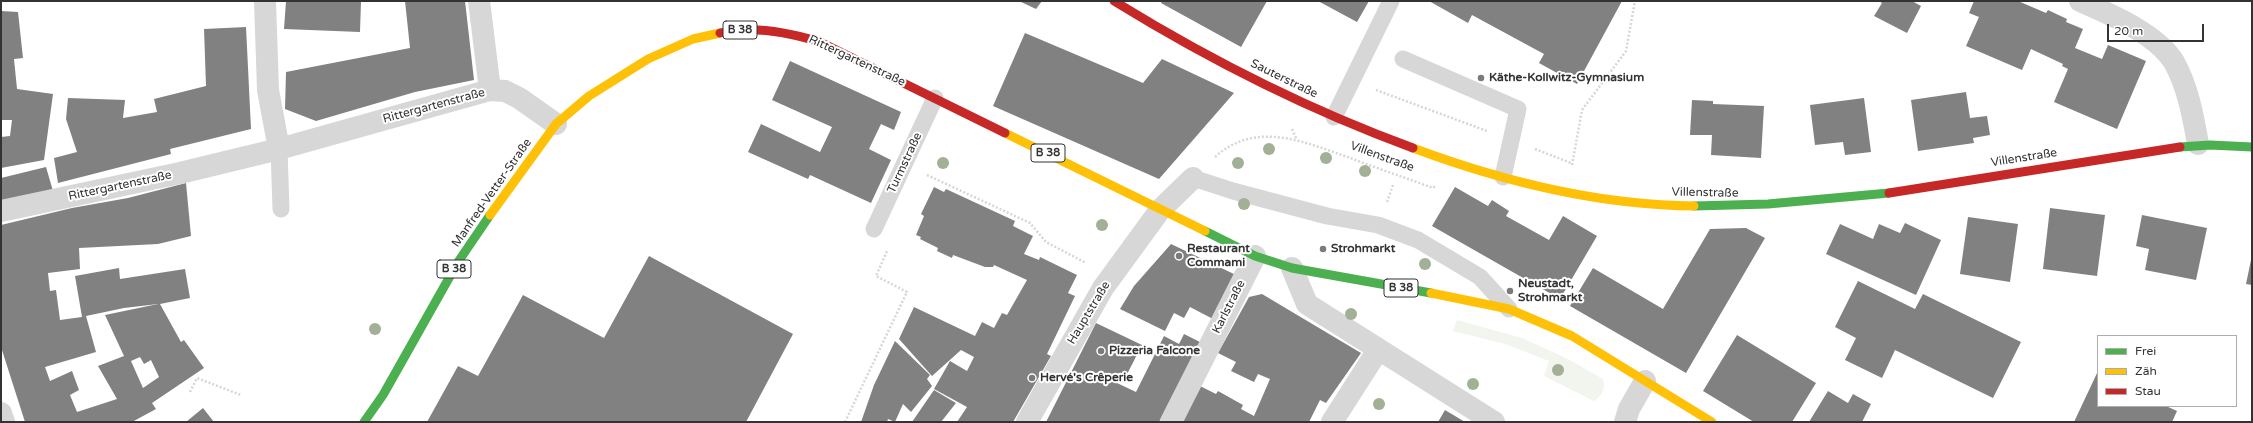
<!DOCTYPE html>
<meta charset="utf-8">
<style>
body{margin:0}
#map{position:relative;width:2253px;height:423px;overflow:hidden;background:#fff;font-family:"Varela Round",sans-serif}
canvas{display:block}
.frame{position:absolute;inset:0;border:2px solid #333;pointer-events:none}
.legend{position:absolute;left:2097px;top:335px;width:140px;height:72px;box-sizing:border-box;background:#fff;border:1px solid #adadad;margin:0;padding:5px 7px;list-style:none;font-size:12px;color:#333}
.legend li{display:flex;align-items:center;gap:8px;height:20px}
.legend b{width:20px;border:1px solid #adadad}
.scale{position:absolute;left:2107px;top:24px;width:97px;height:18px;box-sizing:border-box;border:2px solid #333;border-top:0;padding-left:5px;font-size:12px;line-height:14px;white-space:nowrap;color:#333;-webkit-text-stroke:3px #fff;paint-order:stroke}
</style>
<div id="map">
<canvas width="2253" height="423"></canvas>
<div class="frame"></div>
<ul class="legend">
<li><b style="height:5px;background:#4caf50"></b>Frei</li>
<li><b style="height:5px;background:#ffc107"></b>Zäh</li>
<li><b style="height:5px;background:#c62828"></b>Stau</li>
</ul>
<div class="scale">20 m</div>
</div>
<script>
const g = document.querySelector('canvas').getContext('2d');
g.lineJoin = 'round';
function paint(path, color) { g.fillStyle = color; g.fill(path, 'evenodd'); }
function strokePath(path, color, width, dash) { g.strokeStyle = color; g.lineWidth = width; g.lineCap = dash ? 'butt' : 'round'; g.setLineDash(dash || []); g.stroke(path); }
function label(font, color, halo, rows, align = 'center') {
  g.font = font + ' "Varela Round",sans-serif'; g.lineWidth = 4; g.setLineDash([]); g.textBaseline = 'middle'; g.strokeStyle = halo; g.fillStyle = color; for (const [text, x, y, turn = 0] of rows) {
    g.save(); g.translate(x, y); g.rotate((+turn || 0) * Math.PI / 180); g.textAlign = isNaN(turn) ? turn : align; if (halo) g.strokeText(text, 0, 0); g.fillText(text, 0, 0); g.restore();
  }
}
paint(new Path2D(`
 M1457,320L1522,338L1568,359L1603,379C1606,389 1602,395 1594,401L1544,376L1549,361L1505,344L1453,331Z`), '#f1f5ed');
paint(new Path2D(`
 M286,1H361L360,32L284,29Z
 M405,1H465L474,80L415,92L316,121L285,109L286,72L410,48Z
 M1019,1H1042L1036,9Z
 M1162,1H1267L1241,47L1161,3Z
 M1318,1H1369L1357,22Z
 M1429,1H1622L1577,84L1539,63L1544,54L1472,15L1468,23Z
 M1879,1H1912L1921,6L1907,33L1874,16L1882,3Z
 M1974,1H2018L2046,13L2048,10L2067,19L2066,22L2083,29L2075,48L2102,59L2108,45L2146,61L2117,129L2054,102L2068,69L2062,66L2063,64L2031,49L2022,70L1966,46L1979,17L1969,13Z
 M1,11L18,12L23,58L14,59L17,89L53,94L44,160L1,168V137L10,136L12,120H1Z
 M246,27L251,129L170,149L171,154L58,183L54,158L77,152L66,119L68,98L125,100L123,118L157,112L154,99L206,86L204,29Z
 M1025,33L1143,83L1162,59L1234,93L1159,179L993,106Z
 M790,61L901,112L894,130L881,124L869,149L891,160L871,203L810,175L808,179L748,152L761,124L820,152L832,127L772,100Z
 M1966,92L1970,118L1987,116L1990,135L1973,138L1974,143L1918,151L1911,100Z
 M1864,98L1871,152L1845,155L1843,142L1815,145L1810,105Z
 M1692,100L1713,101V104L1764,106L1761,158L1711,155L1712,135H1690Z
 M46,167L53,191L1,204V178Z
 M186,183L191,236L158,244L79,248L80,269L48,273L50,291L56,290L60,320L82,317L75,276L119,268L120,279L185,269L190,298L160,304L181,342L184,340L204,368L152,403L156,409L132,422H25L1,347V225L72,208L128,198ZM158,304L105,315L124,356L98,366L117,399L77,412L70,395L79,390L72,371L50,381L45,367L96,352L86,316L124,308ZM140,357L144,364L151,360L159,377L143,388L131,361Z
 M934,187L944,192L946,189L1015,221L1013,226L1033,236L1024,254L1039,260L1040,257L1077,275L1068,293L1075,296L1047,354L1051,356L1013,422H957L967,407L934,389L950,361L967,371L974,357L961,350L932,376L899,339L914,307L975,336L982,322L994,328L1002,313L1007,315L1027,280L994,265L993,267H985L953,255L952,258L937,251L938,248L920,239L921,237L916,235L924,216L921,214Z
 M1455,187L1488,206L1492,200L1509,211L1506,216L1549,240L1563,216L1597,236L1560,299L1432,226Z
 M2050,208L2105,215L2097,276L2043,269Z
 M2142,215L2207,228L2196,280L2145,270L2149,249L2136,246Z
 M1968,217L2018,224L2010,282L1960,274Z
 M1905,223L1941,240L1916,295L1826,254L1840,224L1873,239L1879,224L1900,233Z
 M1746,228L1765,238L1686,373L1570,306L1593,268L1663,309L1710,229Z
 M1171,244L1236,275L1213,319L1190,307L1184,318L1174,313L1165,331L1120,309L1134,286Z
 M649,256L793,334L746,422H427L458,366L478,376L523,295L604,338Z
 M2251,260L2252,261V285L2246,284Z
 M1858,281L1915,309L1923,294L2021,342L1993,398L1895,350L1882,378L1845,360L1856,338L1835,327Z
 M1262,294L1361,353L1326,403L1320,400L1309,422H1183L1200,386L1216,394L1218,391L1243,405L1241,409L1254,416L1270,379L1258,374L1254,382L1231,371L1236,362L1218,353L1249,297Z
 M1096,323L1142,345L1123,382L1119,380L1117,383L1136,392L1164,336L1179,344L1184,334L1200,342L1159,422H1046Z
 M1737,335L1816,383L1792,422H1754L1703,391Z
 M895,341L930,375L927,379L932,386L911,412L903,404L895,422L888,419L887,422H861L874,385Z
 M2098,371V406H2166L2177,411L2172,422H2074Z
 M934,390L956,403L941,422H912Z
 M1828,391L1848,403L1853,394L1871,404L1862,422H1809Z
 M203,408L214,422H186Z
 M1445,410L1465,422H1438Z`), '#818181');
strokePath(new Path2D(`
 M1376,90L1487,131
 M1292,129L1296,138
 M1535,149L1571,163
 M1215,157C1257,119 1307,143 1353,159C1379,169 1406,178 1433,188L1435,186
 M1572,165L1582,110L1626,51L1635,1
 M927,175L1030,223L1046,242L1086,263
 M1387,202L1393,185
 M190,392L197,378L241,395
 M845,422L907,292L876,276L887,251`), '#d6d6d6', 2.5, [2, 2]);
strokePath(new Path2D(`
 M1403,59L1518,109L1503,177
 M1334,117L1391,1
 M279,149L281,209
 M1193,178L1233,191L1327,216L1378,225L1418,240L1480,277L1509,309
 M874,229L935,98`), '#d7d7d7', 17);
strokePath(new Path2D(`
 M265,1L268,90L279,149
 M479,1L490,90
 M2080,1C2110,14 2157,34 2174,62C2188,87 2193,116 2198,144
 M1,211L180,173L279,149L490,90L505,91L519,98L556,124
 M1292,268L1307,304L1494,422
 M1,413L4,422
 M1027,422L1103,288L1160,210L1193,178
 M1171,422L1255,256
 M1332,422L1378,350
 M1625,422L1629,409L1645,381`), '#d7d7d7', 22);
strokePath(new Path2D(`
 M2180,147L2210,145L2252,147
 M1694,206L1768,204L1889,193
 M1205,231L1255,256L1292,268L1431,293
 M364,422L383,395L458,262L490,215`), '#4caf50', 9);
strokePath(new Path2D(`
 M1005,133L1205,231
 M1413,148C1504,182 1598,205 1694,206
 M490,215L556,124L589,96L648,59L693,39L720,33
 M1431,293L1509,309L1572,336L1712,422`), '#ffc107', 9);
strokePath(new Path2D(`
 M1114,1C1208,59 1309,110 1413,148
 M720,33C753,25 788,32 820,42L1005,133
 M1889,193L2180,147`), '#c62828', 9);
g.fillStyle = '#a2b095';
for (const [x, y] of [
 [1269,149],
 [1326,158],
 [943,163],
 [1238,163],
 [1365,171],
 [1244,204],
 [1102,225],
 [1425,264],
 [1351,314],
 [375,329],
 [1558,370],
 [1473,384],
 [1379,404]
]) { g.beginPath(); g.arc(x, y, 6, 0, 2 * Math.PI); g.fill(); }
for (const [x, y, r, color] of [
 [1481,78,4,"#7a7a7a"],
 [1323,249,4,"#7a7a7a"],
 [1179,256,4,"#7a7a7a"],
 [1510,291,4,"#7a7a7a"],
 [1101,351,4,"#7a7a7a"],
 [1032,378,4,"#7a7a7a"]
]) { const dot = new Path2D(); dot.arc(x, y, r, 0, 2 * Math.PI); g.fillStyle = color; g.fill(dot); strokePath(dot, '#fff', 1.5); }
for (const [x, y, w] of [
 [740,30,34],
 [1048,153,34],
 [454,269,34],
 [1401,288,34]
]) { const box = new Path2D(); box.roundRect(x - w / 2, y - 9, w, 18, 3); g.fillStyle = '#fff'; g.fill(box); strokePath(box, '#333', 1); }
label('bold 11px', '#333', null, [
 ["B 38",740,30],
 ["B 38",1048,153],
 ["B 38",454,269],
 ["B 38",1401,288]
]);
label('12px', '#333', '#fff', [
 ["Rittergartenstraße",857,61,25],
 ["Sauterstraße",1284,79,26],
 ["Rittergartenstraße",434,106,-15],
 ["Villenstraße",1382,157,20],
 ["Villenstraße",2024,158,-9],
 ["Turmstraße",905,163,-65],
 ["Rittergartenstraße",120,186,-12],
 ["Manfred-Vetter-Straße",492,193,-55],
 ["Villenstraße",1705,193,1],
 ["Karlstraße",1229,307,-63],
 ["Hauptstraße",1089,313,-59]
]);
label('bold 12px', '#333', '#fff', [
 ["Käthe-Kollwitz-Gymnasium",1489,78],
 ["Restaurant",1187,249],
 ["Commami",1187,263],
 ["Strohmarkt",1331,249],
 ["Neustadt,",1518,284],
 ["Strohmarkt",1518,298],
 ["Pizzeria Falcone",1109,351],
 ["Hervé's Crêperie",1040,378]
], 'left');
</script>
